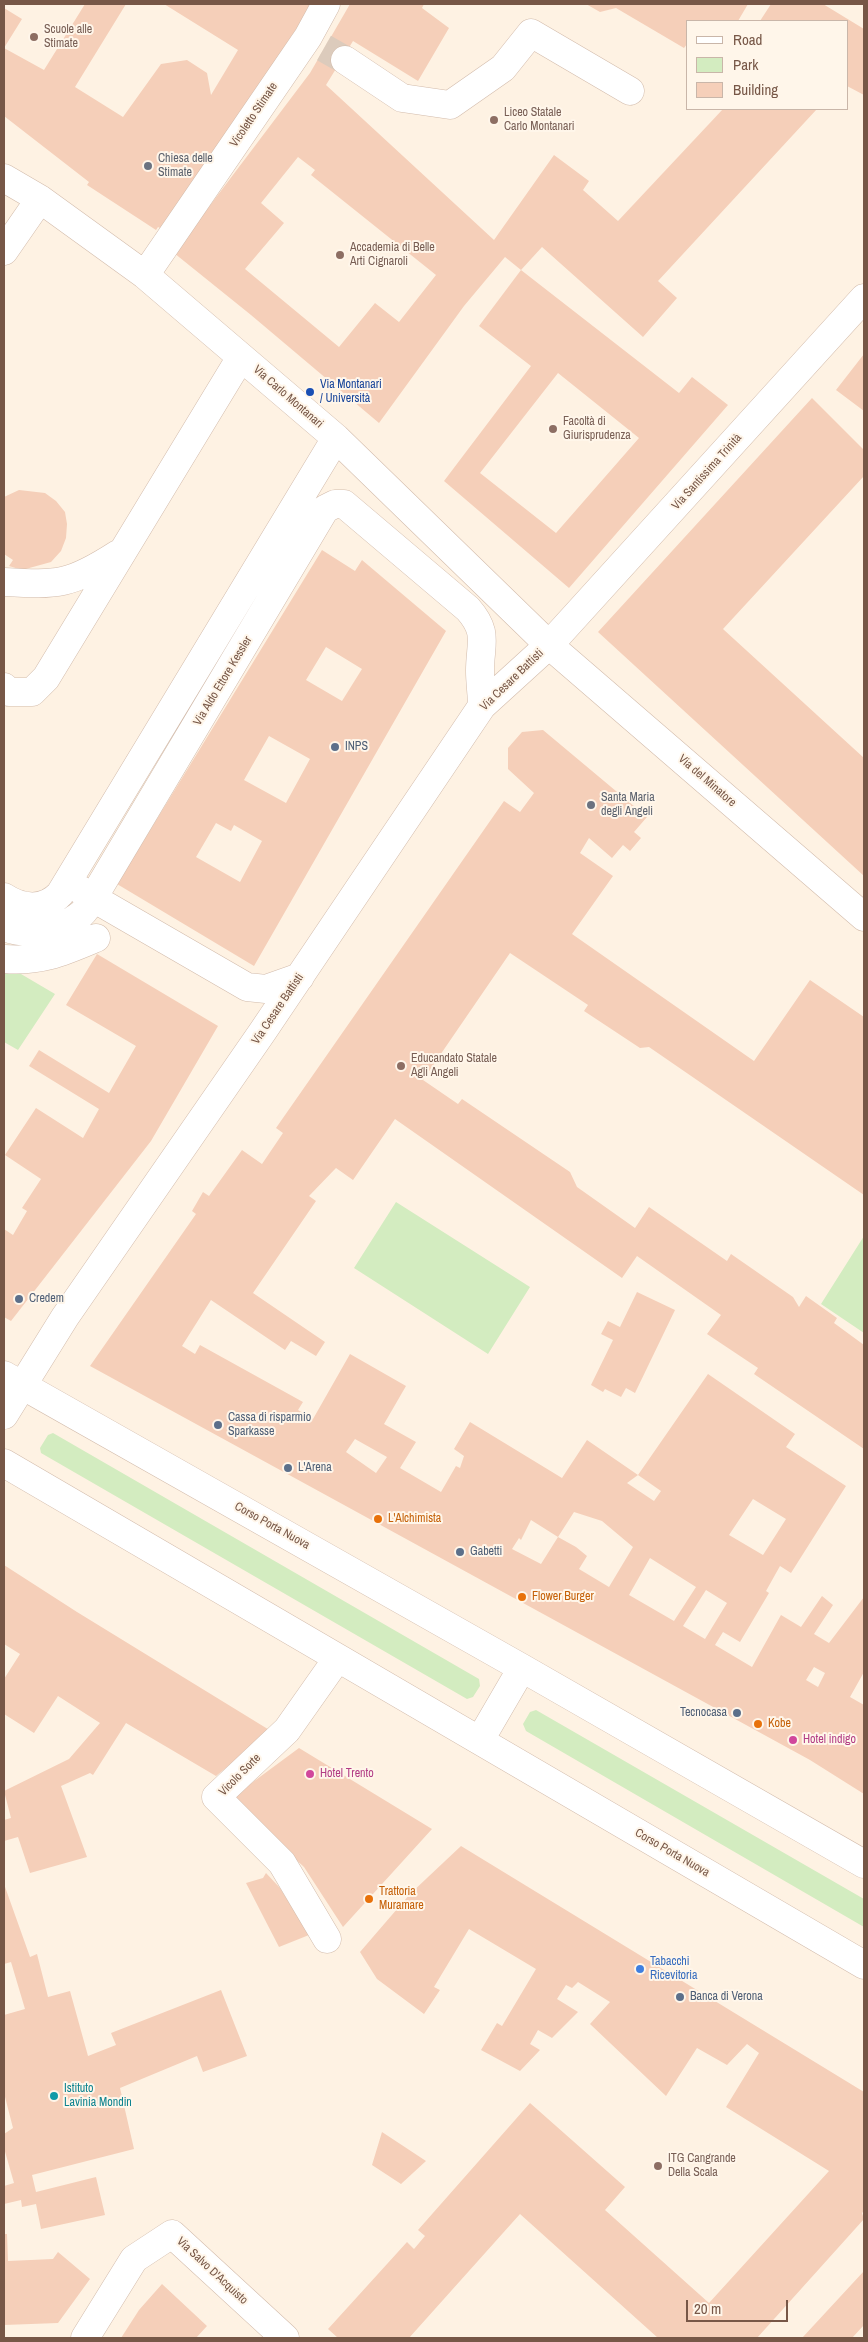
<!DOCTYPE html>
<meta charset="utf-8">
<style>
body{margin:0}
#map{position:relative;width:868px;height:2342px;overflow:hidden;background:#fef2e3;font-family:"Archivo Narrow",sans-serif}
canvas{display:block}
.frame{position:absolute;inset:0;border:5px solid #775747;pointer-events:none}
.legend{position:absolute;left:686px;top:20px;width:162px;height:90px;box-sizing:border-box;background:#fff6ea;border:1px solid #c9b6a9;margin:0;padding:6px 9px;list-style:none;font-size:15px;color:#775747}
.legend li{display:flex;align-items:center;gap:10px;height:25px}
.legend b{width:25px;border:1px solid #c9b6a9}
.scale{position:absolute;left:686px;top:2300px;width:102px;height:22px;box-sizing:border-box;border:2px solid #775747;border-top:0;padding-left:6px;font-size:15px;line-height:18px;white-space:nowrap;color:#775747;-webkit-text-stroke:4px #fff6ea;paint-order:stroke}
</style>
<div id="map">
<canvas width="868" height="2342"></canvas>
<div class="frame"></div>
<ul class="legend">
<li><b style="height:6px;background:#fff"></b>Road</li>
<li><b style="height:14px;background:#d3ecc0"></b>Park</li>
<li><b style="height:14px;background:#f5cfb9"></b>Building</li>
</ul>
<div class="scale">20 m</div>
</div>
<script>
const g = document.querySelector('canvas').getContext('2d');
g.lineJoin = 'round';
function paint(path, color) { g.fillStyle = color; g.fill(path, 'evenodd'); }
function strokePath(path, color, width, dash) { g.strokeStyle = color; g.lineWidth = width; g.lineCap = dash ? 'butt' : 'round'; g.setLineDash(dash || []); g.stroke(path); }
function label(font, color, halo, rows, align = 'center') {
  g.font = font + ' "Archivo Narrow",sans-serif'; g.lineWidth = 4; g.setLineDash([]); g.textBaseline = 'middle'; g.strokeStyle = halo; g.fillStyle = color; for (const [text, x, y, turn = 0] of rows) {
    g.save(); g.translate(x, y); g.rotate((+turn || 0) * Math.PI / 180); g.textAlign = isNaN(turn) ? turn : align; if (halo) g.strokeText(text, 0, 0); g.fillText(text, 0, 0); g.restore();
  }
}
paint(new Path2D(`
 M4,964L55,994L18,1050L4,1042Z
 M396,1202L530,1287L488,1354L354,1268Z
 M864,1236V1333L821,1304Z
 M53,1433L479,1679L480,1686L473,1697L467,1699L41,1453L40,1448L48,1435Z
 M536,1710L864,1899V1927L526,1731L523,1724L530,1712Z`), '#d3ecc0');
paint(new Path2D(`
 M85,4H126L75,87L123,117L161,64L187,60L207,73L211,95L238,50L164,4L312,5L164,230L158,227L156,230L87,185L89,182L4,116V8L22,19L4,48L44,70Z
 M350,4H424L422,8L449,28L418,81L353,41L326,85L494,240L554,155L589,181L583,190L618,221L723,109H817L658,281L677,298L643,337L542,247L521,270L505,257L464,306L379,423L251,315L174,253L310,73ZM298,157L315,170L311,175L436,275L399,322L375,303L339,347L245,269L284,223L261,203Z
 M586,4H748L738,21H687V44L684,48L616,8L600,12Z
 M771,4H823L864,29V95L847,86V21H760Z
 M521,270L679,393L692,377L728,405L569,588L444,481L531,366L479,326ZM558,373L639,438L556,533L480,473Z
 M864,354V411L836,390Z
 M812,398L864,450V476L723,629L864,758V876L598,632Z
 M19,490L45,493L56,501L65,512L67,524L66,538L61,551L51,562L22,570L9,566L13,560L4,554V497Z
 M322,550L355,571L362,560L446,631L254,966L117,884ZM326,647L362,669L342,701L306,680ZM269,736L310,759L286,803L244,780ZM216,823L231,831L234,825L262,841L240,882L196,857Z
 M543,730L647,817L634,832L641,838L630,851L623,845L612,858L589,838L580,853L613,876L572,934L754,1061L810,980L864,1017V1195L649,1047L640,1048L584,1011L588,1005L510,953L423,1080L458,1104L462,1099L570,1172L577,1187L635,1228L649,1207L727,1261L731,1254L793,1297L799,1307L806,1296L837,1318L834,1323L864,1345V1449L754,1374L758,1368L707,1334L721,1315L637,1256L622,1278L395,1119L353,1180L336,1168L309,1196L316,1201L253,1293L325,1342L316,1356L291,1341L285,1350L211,1300L182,1346L195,1354L200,1345L303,1402L298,1410L313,1419L350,1354L406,1386L384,1424L416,1442L400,1468L441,1492L456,1466L460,1468L464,1456L454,1449L470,1422L562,1478L587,1440L638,1475L627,1483L654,1501L661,1491L638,1475L708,1374L795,1434L786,1447L846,1486L791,1573L780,1566L766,1591L769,1593L740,1642L723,1632L715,1645L752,1667L781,1615L801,1627L822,1596L833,1605L814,1634L829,1643L864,1597V1672L850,1697L864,1705V1794L810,1760L90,1366L196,1214L192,1211L203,1192L209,1196L242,1150L262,1164L283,1133L276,1128L504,801L520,812L534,793L508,769V748L522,732ZM355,1439L387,1457L376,1473L346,1452ZM753,1499L786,1519L763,1555L729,1535ZM574,1512L602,1521L633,1547L609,1587L579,1569L587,1556L576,1547L558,1537L541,1564L512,1549L519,1538L521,1540L531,1520L558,1537ZM650,1558L696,1587L674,1621L629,1595ZM706,1590L727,1603L705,1639L683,1626ZM814,1667L825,1673L818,1687L806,1680Z
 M97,954L218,1026L151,1141L11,1321L4,1317V1229L13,1235L27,1211L22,1208L41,1179L5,1155L36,1108L83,1138L99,1109L29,1066L39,1050L109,1093L136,1046L66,1005Z
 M637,1292L675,1310L635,1393L626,1388L621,1397L605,1389L603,1392L591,1385L613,1340L601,1334L608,1321L620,1327Z
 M4,1565L77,1612L271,1731L216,1776L126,1723L93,1775L90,1773L61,1786L87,1857L30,1873L18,1837L4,1841V1820L11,1818L4,1791L69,1759L100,1723L58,1696L34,1733L4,1714V1679L20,1654L4,1644Z
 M299,1748L432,1829L343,1927L304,1867L230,1799Z
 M461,1846L864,2092V2211L862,2213L864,2219L757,2338H658L520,2214L409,2338H338L328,2329L407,2242L414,2249L425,2236L418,2230L530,2103L625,2187L605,2210L709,2303L829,2171L726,2107L759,2053L747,2044L727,2065L697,2048L666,2096L590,2024L610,2002L578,1982L572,1988L566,1985L557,1999L578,2012L552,2038L538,2030L530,2044L540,2050L520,2071L481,2050L497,2023L502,2026L536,1969L469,1929L434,1987L440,1990L424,2014L377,1979L360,1952L410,1894Z
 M266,1873L280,1888L309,1935L279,1947L246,1883L263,1878Z
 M4,1884L30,1957L37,1954L48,1997L70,1991L88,2056L116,2045L111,2033L221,1990L247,2056L203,2072L197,2056L120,2088L134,2149L32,2175L36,2192L96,2177L105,2215L41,2229L36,2204L22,2207L21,2200L4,2204V2186L14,2183L4,2148V2134L13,2128L4,2093V2015L25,2009L11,1962L4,1964Z
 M382,2132L426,2161L401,2184L372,2165Z
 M4,2234H7L8,2261L53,2259L58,2252L90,2279L58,2323L4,2325Z
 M864,2271V2325L852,2338H802Z
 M162,2284L207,2326L196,2338H121L139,2310Z`), '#f5cfb9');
strokePath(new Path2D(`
 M324,48L345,60`), '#dccbbc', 28, [28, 14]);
const minor = new Path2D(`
 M345,60L402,98L450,105L503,68L531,33L630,91
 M4,178L40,199L145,275L336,438L549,645L864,917
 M4,251L40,199
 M145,275L308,37L326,4
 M4,582C59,585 70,585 118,554
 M4,687L9,692H32L46,678L241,357
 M4,897C22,909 44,911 60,894L336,438
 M4,927C27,936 59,932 79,916C85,912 89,904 93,898L79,889
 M4,959C41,962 63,952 96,938
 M300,977L266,989L247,987L93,898L325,509L335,504H344L468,609C489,633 480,643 480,671C480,683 482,695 482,706
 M4,1375L522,1668L864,1864
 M4,1415L65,1317L263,1031L482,706L549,645L864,298
 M4,1463L864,1965
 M480,1740L522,1668
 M327,1939L282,1863L216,1797L287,1730L337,1659
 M85,2338L134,2259L172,2234L285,2338`);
strokePath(minor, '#d2bbab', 29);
strokePath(minor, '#fff', 28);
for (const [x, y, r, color] of [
 [34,37,5,"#8d6e63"],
 [494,120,5,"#8d6e63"],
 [148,166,5,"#6b7280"],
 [340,255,5,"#8d6e63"],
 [310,392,5,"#1a4fb4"],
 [553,429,5,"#8d6e63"],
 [335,747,5,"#5c6f8a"],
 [591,805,5,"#6b7280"],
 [401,1066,5,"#8d6e63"],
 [19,1299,5,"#5c6f8a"],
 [218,1425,5,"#5c6f8a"],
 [288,1468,5,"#5c6f8a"],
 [378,1519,5,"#e8710a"],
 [460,1552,5,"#5c6f8a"],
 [522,1597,5,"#e8710a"],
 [737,1713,5,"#5c6f8a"],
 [758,1724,5,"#e8710a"],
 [793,1740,5,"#d1479c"],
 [310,1774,5,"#d1479c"],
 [369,1899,5,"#e8710a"],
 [640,1969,5,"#3f7fe0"],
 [680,1997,5,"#5c6f8a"],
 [54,2096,5,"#0f9aa8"],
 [658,2166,5,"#8d6e63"]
]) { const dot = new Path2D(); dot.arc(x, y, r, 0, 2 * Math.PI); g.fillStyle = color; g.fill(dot); strokePath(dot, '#fff6ea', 2); }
label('12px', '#785e54', '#fff6ea', [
 ["Scuole alle",44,30],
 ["Stimate",44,44],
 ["Liceo Statale",504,113],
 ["Carlo Montanari",504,127],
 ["Accademia di Belle",350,248],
 ["Arti Cignaroli",350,262],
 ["Facoltà di",563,422],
 ["Giurisprudenza",563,436],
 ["Educandato Statale",411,1059],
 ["Agli Angeli",411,1073],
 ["ITG Cangrande",668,2159],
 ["Della Scala",668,2173]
], 'left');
label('12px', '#775747', '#fff6ea', [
 ["Vicoletto Stimate",254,115,-56],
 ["Via Carlo Montanari",288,397,41],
 ["Via Santissima Trinità",707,472,-48],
 ["Via Cesare Battisti",512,680,-44],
 ["Via Aldo Ettore Kessler",223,681,-59],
 ["Via del Minatore",707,781,41],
 ["Via Cesare Battisti",278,1009,-56],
 ["Corso Porta Nuova",272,1526,29],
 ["Vicolo Sorte",240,1775,-45],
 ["Corso Porta Nuova",672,1853,30],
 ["Via Salvo D'Acquisto",212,2271,43]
]);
label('12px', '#5b616d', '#fff6ea', [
 ["Chiesa delle",158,159],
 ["Stimate",158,173],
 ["Santa Maria",601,798],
 ["degli Angeli",601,812]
], 'left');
label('12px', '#164399', '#fff6ea', [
 ["Via Montanari",320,385],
 ["/ Università",320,399]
], 'left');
label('12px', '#4e5e75', '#fff6ea', [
 ["INPS",345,747],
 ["Credem",29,1299],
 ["Cassa di risparmio",228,1418],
 ["Sparkasse",228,1432],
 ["L'Arena",298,1468],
 ["Gabetti",470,1552],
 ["Tecnocasa",727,1713,"right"],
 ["Banca di Verona",690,1997]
], 'left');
label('12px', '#c56008', '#fff6ea', [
 ["L'Alchimista",388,1519],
 ["Flower Burger",532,1597],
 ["Kobe",768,1724],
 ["Trattoria",379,1892],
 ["Muramare",379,1906]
], 'left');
label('12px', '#b23c85', '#fff6ea', [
 ["Hotel indigo",803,1740],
 ["Hotel Trento",320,1774]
], 'left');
label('12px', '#366cbe', '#fff6ea', [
 ["Tabacchi",650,1962],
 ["Ricevitoria",650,1976]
], 'left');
label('12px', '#0d838f', '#fff6ea', [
 ["Istituto",64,2089],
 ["Lavinia Mondin",64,2103]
], 'left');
</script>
